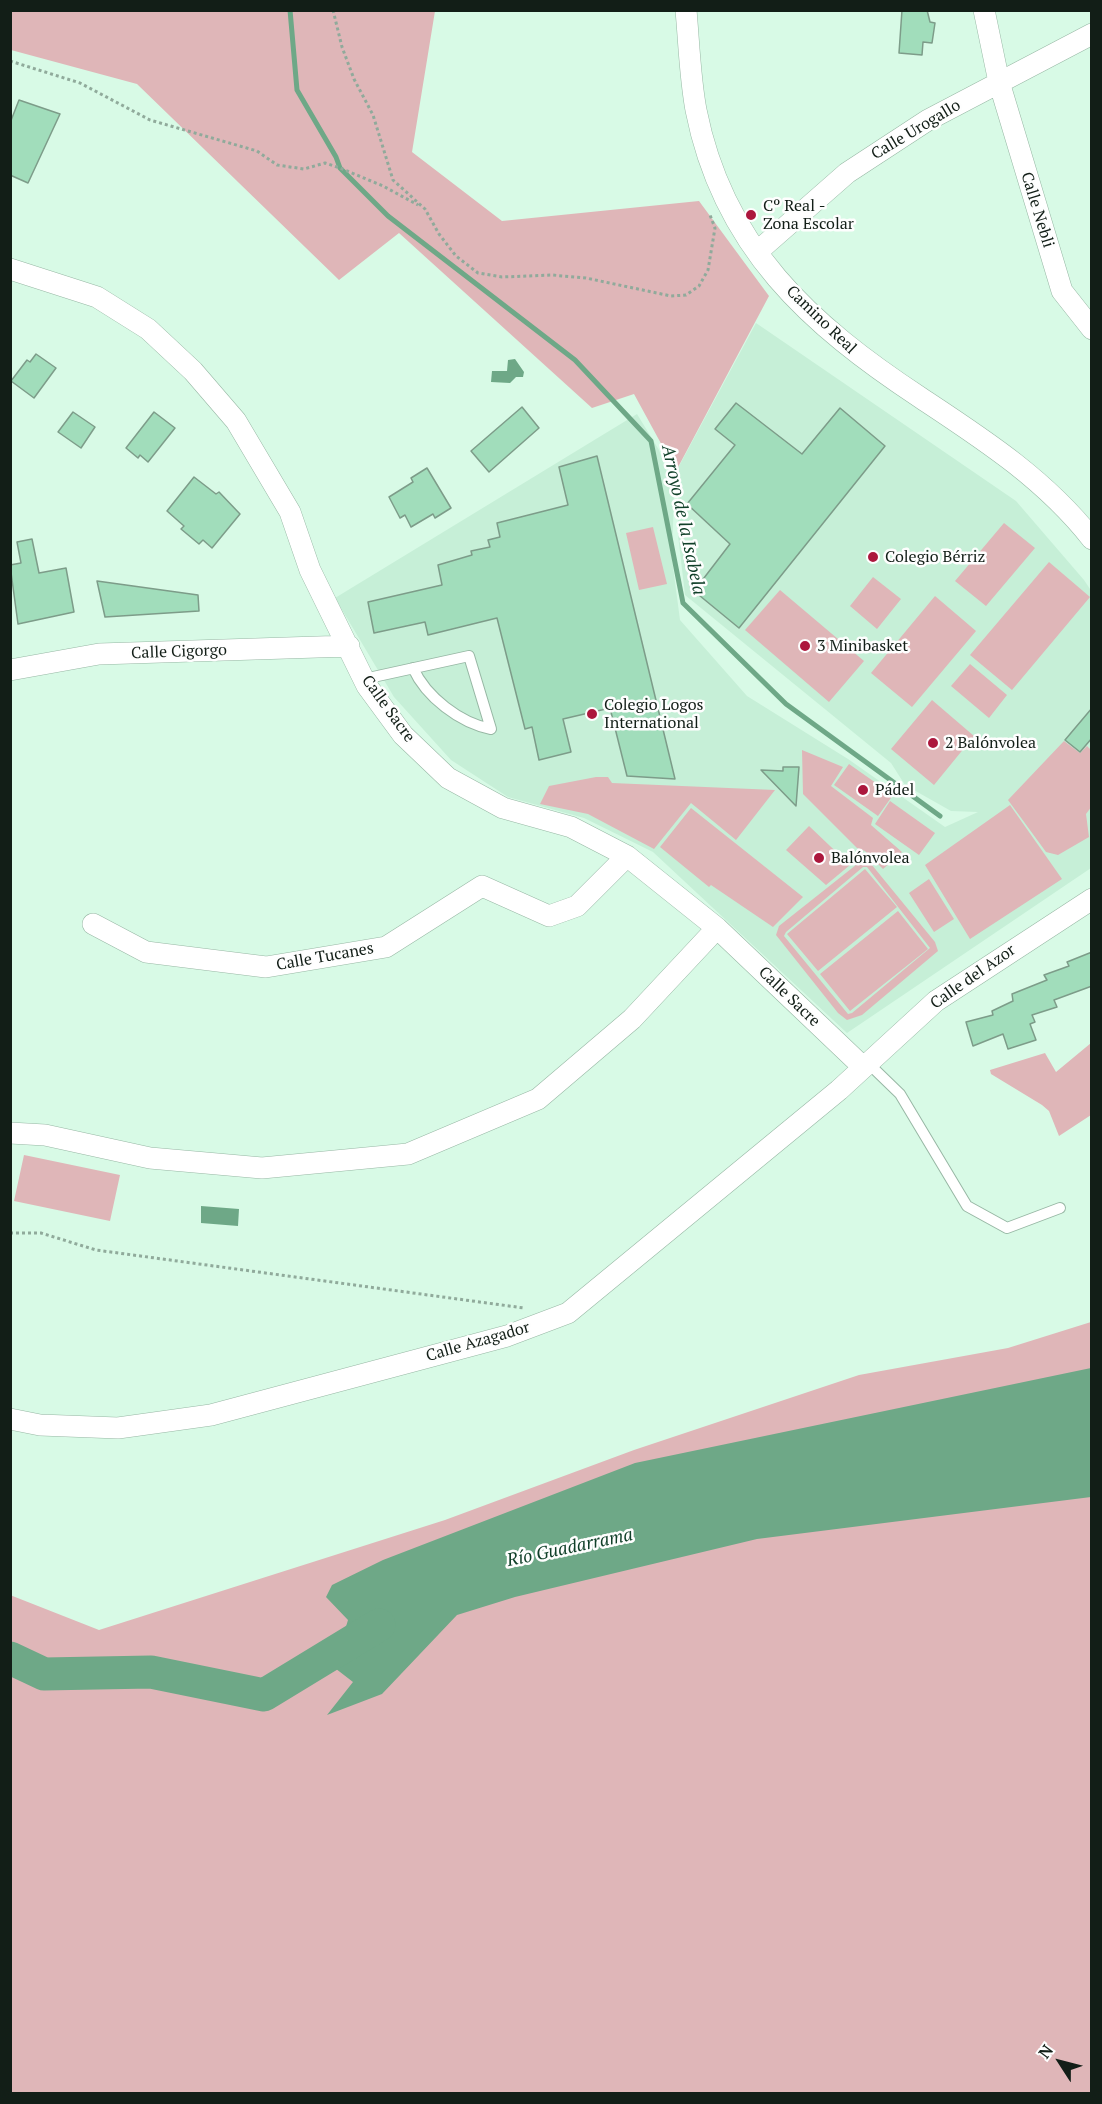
<!DOCTYPE html>
<meta charset="utf-8">
<style>
body{margin:0}
#map{position:relative;width:1102px;height:2104px;overflow:hidden;background:#d8fae6;font-family:"PT Serif",serif}
canvas{display:block}
.frame{position:absolute;inset:0;border:12px solid #121e17;pointer-events:none}
.north{position:absolute;left:1030px;top:2032px;width:60px;height:60px;-webkit-text-stroke:4px #fefefe;paint-order:stroke;rotate:306deg;font-size:16px;font-weight:700;line-height:24px;text-align:center;color:#121e17}
.north::after{content:'';display:block;margin:auto;width:21px;height:27px;background:#121e17;clip-path:polygon(50% 0,100% 100%,50% 72%,0 100%)}
</style>
<div id="map">
<canvas width="1102" height="2104"></canvas>
<div class="frame"></div>
<div class="north">N</div>
</div>
<script>
const g = document.querySelector('canvas').getContext('2d');
g.lineJoin = 'round';
function paint(path, color) { g.fillStyle = color; g.fill(path, 'evenodd'); }
function strokePath(path, color, width, dash) { g.strokeStyle = color; g.lineWidth = width; g.lineCap = dash ? 'butt' : 'round'; g.setLineDash(dash || []); g.stroke(path); }
function label(font, color, halo, rows, align = 'center') {
  g.font = font + ' "PT Serif",serif'; g.lineWidth = 5; g.setLineDash([]); g.textBaseline = 'middle'; g.strokeStyle = halo; g.fillStyle = color; for (const [text, x, y, turn = 0] of rows) {
    g.save(); g.translate(x, y); g.rotate((+turn || 0) * Math.PI / 180); g.textAlign = isNaN(turn) ? turn : align; if (halo) g.strokeText(text, 0, 0); g.fillText(text, 0, 0); g.restore();
  }
}
paint(new Path2D(`
 M756,323L1016,501L1084,580L1092,592L1091,868L847,1033L653,852L584,818L508,797L451,760L394,697L335,598L637,414L659,450L674,493L672,559L680,620L747,696L848,759L945,827L978,812L951,811L905,785L891,763L685,595L678,535V468Z`), '#c6efd7');
paint(new Path2D(`
 M10,11H435L412,152L502,221L699,201L769,296L676,471L634,394L592,408L399,233L339,280L137,84L11,50Z
 M1004,523L1035,548L986,606L955,581Z
 M653,527L667,584L639,590L626,533Z
 M1049,562L1090,597L1012,690L970,655Z
 M873,577L901,599L877,629L850,606Z
 M780,590L864,661L829,702L745,630Z
 M935,596L976,631L912,707L871,673Z
 M970,664L1007,695L989,718L951,686Z
 M932,700L974,736L934,785L891,749Z
 M1064,741L1080,753L1087,746L1091,750L1092,806L1086,814L1089,837L1058,855L1046,852L1008,800Z
 M802,750L843,767L831,786L873,818L871,825L902,852L883,869L865,851L857,848L803,794Z
 M849,764L893,795L878,816L834,785Z
 M596,777H608L612,783L775,790L736,840L691,803L654,849L588,814L540,804L549,786Z
 M890,801L935,833L919,855L875,824Z
 M1010,805L1062,879L970,939L925,865Z
 M691,808L803,897L773,927L711,885L709,887L660,847Z
 M809,826L850,865L826,885L786,850Z
 M867,859L935,942L938,951L862,1015L847,1020L838,1013L776,935L779,926L861,861ZM863,867H867L930,948L852,1013L848,1014L784,936L786,932Z
 M865,869L897,907L818,971L787,934Z
 M929,879L954,919L934,932L909,893Z
 M898,911L928,949L850,1011L820,974Z
 M1091,1043V1115L1059,1136L1049,1111L1042,1105L991,1074L990,1070L1045,1053L1056,1072Z
 M24,1155L120,1175L110,1221L14,1201Z
 M1091,1322V2093H11L10,1595L99,1630L445,1520L634,1450L859,1375L1008,1348Z`), '#dfb6b8');
paint(new Path2D(`
 M515,359L524,372L523,377H516L510,383L491,382L492,371H507L508,360Z
 M201,1206L239,1209L238,1226L201,1223Z
 M1091,1368V1497L757,1539L515,1597L457,1615L382,1694L327,1715L353,1682L331,1665L338,1653L348,1620L326,1597L332,1585L383,1560L635,1463Z`), '#6ea887');
strokePath(new Path2D(`
 M290,10L297,90L336,157L340,168L388,216L575,360L651,441L683,603L786,704L940,816`), '#6ea887', 5);
strokePath(new Path2D(`
 M10,1658L44,1674L151,1672L264,1695L379,1625`), '#6ea887', 33);
const building = new Path2D(`
 M902,10H927L930,22L935,23L932,43L923,42L922,55L899,53Z
 M19,100L60,114L28,183L10,175V123Z
 M36,354L56,368L34,398L11,381L27,360L30,362Z
 M736,403L802,454L840,408L885,446L739,628L694,591L730,544L687,504L735,445L715,429Z
 M522,407L539,428L489,472L471,451Z
 M73,412L95,427L81,448L58,432Z
 M154,412L175,428L148,462L140,455L138,458L126,448Z
 M597,456L675,779L627,776L610,708L563,719L571,752L539,760L532,727L525,729L497,618L428,635L425,622L374,633L368,602L442,585L438,565L472,555L471,551L490,547L488,540L500,537L497,523L568,505L559,467Z
 M427,468L451,508L435,518L433,514L411,527L405,515L400,518L389,497L413,482L411,478Z
 M194,477L216,494L219,492L240,514L212,548L203,540L199,544L181,529L184,526L167,511Z
 M32,539L39,573L66,568L74,612L18,624L10,565L21,563L17,542Z
 M97,581L198,595L199,611L105,617Z
 M1092,708V738L1080,752L1065,740Z
 M783,767H799L796,806L761,770L783,771Z
 M1092,952V986L1054,1000L1057,1007L1032,1015L1035,1022L1030,1024L1036,1040L1008,1049L1003,1034L973,1046L966,1022L993,1015L992,1011L1013,1001L1012,994L1047,980L1044,975L1069,966L1067,962Z`);
paint(building, '#a1ddbb');
strokePath(building, '#7d9c89', 1.5);
const service = new Path2D(`
 M364,679L469,656L491,729C460,723 426,697 413,668
 M868,1063L900,1094L967,1206L1007,1228L1060,1208`);
const minor = new Path2D(`
 M686,10C689,43 690,78 696,110C723,247 810,325 921,398C983,439 1045,479 1092,539
 M984,10L999,82L1062,291L1092,329
 M757,252L847,173L928,120L1092,34
 M10,269L97,297L148,329L193,371L236,421L290,512L310,570L367,686L403,735L448,778L503,808L571,827L627,856L717,928L863,1067
 M10,670L99,654L349,646
 M93,924L146,952L266,967L386,947L482,886L549,916L577,906L627,856
 M10,1133L45,1135L150,1158L262,1168L408,1154L538,1099L632,1019L717,928
 M10,1419L40,1425L118,1428L211,1415L507,1336L568,1313L839,1090L936,1001L1092,899`);
strokePath(service, '#97b7a4', 12);
strokePath(minor, '#97b7a4', 22);
strokePath(new Path2D(`
 M333,10L342,47L354,79L373,115L393,180L425,209L439,234L456,256L478,273L502,277L552,275L586,278L671,296L686,295L699,286L708,270L715,228L710,215
 M10,61L80,83L150,120L257,151L277,165L304,169L325,163L340,168L383,186L418,205
 M10,1233H41L96,1250L524,1308
 M10,2093L14,2094`), '#90aa9b', 3, [3, 3]);
strokePath(service, '#fff', 10);
strokePath(minor, '#fff', 21);
for (const [x, y, r, color] of [
 [751,215,6,"#ac173d"],
 [873,557,6,"#ac173d"],
 [805,646,6,"#ac173d"],
 [592,714,6,"#ac173d"],
 [933,743,6,"#ac173d"],
 [863,790,6,"#ac173d"],
 [819,858,6,"#ac173d"]
]) { const dot = new Path2D(); dot.arc(x, y, r, 0, 2 * Math.PI); g.fillStyle = color; g.fill(dot); strokePath(dot, '#fefefe', 2); }
label('16px', '#121e17', '#fefefe', [
 ["Calle Urogallo",916,130,-31],
 ["Calle Nebli",1037,210,73],
 ["Camino Real",821,320,44],
 ["Calle Cigorgo",179,652,-2],
 ["Calle Sacre",388,709,54],
 ["Calle Tucanes",325,957,-10],
 ["Calle del Azor",973,977,-35],
 ["Calle Sacre",789,997,44],
 ["Calle Azagador",478,1342,-16]
]);
label('16px', '#121e17', '#fefefe', [
 ["Cº Real -",763,206],
 ["Zona Escolar",763,224],
 ["Colegio Bérriz",885,557],
 ["3 Minibasket",817,646],
 ["Colegio Logos",604,705],
 ["International",604,723],
 ["2 Balónvolea",945,743],
 ["Pádel",875,790],
 ["Balónvolea",831,858]
], 'left');
label('italic 18px', '#104029', '#fefefe', [
 ["Arroyo de la Isabela",683,520,78],
 ["Río Guadarrama",570,1548,-12]
]);
</script>
